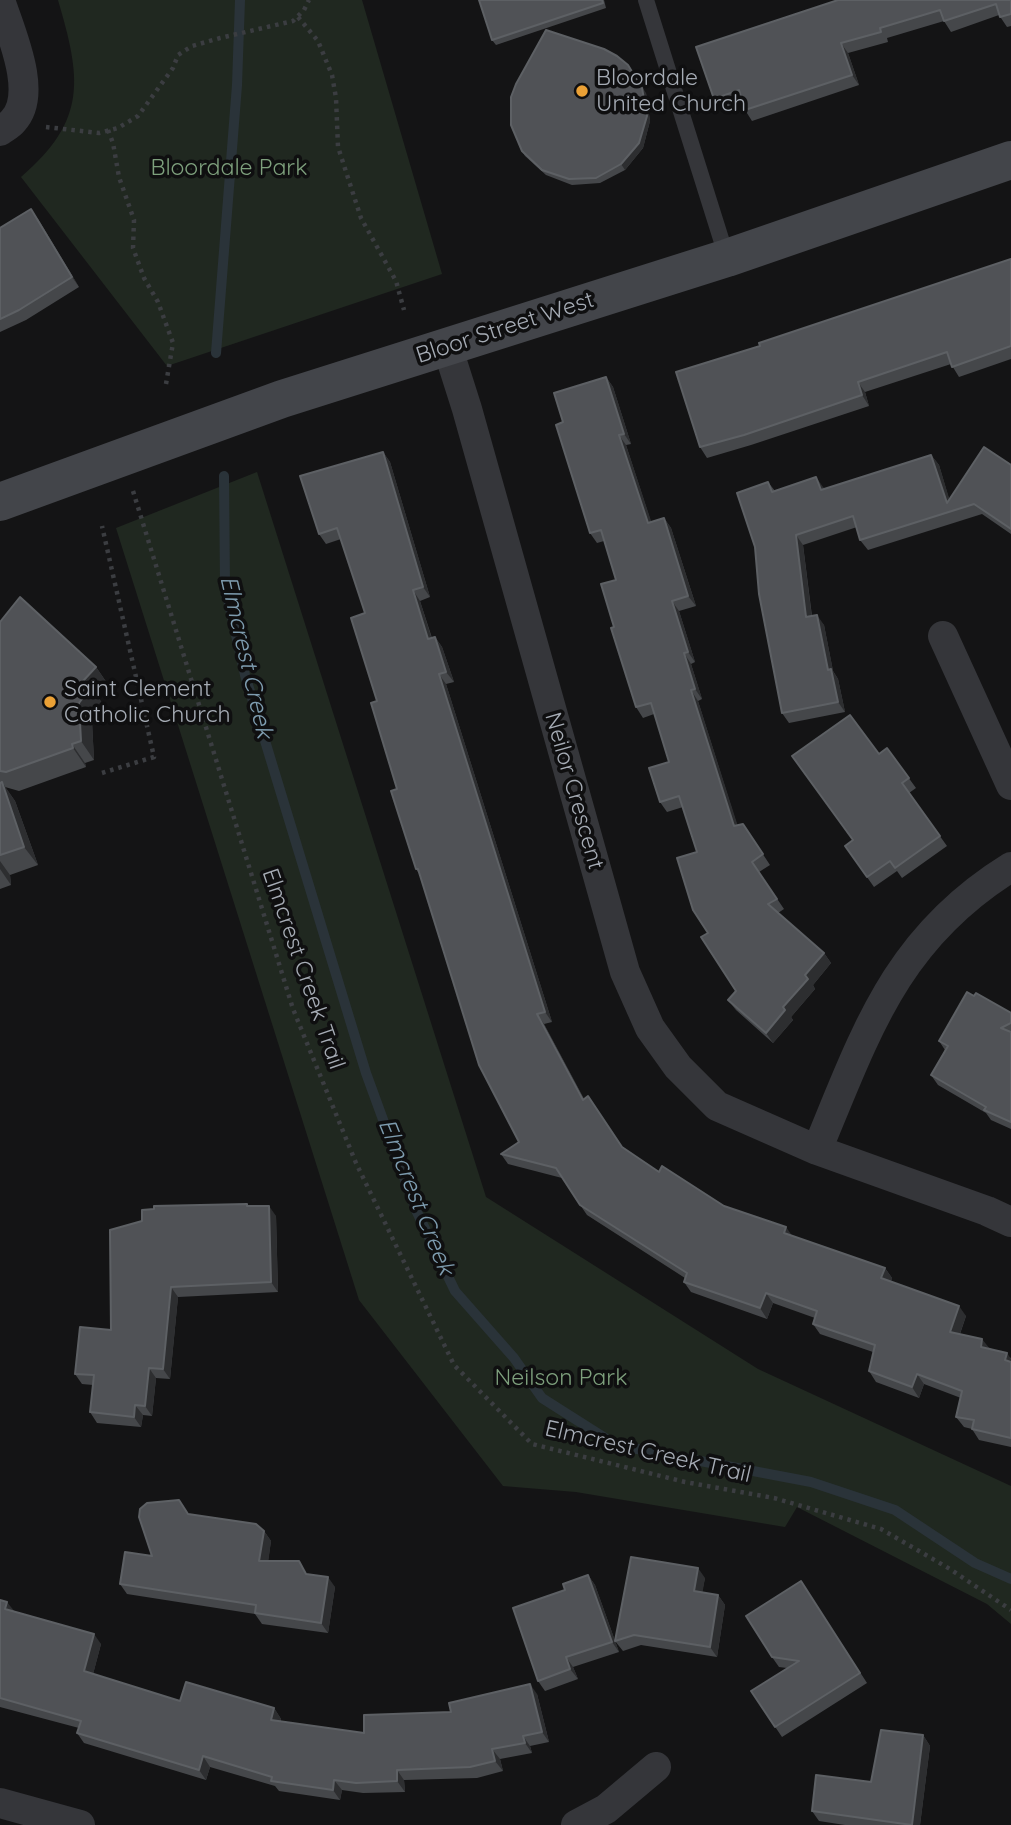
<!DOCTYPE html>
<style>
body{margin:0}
canvas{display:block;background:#141415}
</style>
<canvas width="1011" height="1825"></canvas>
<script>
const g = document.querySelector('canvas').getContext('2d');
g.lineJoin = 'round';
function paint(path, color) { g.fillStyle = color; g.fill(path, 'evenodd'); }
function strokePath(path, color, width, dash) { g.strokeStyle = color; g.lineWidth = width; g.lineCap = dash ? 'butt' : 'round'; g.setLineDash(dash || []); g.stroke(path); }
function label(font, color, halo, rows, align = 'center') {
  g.font = font + ' Quicksand,sans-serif'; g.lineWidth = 7; g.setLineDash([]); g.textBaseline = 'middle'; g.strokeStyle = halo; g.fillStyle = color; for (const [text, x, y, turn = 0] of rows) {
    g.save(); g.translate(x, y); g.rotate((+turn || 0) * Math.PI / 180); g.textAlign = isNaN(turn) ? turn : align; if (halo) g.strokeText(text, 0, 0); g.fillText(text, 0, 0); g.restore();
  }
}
paint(new Path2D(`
 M58,0H362L442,274L167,366L21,177C88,120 81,78 58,0Z
 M257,472L486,1197L758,1369L1011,1486V1624L987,1604L797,1507L785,1527L576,1492L503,1486L359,1300L116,528Z`), '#202820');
strokePath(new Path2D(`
 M216,353L237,85L240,0
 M224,476L225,586L245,675L366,1073L416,1210L455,1291L514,1358L542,1398L616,1445L811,1482L895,1510L975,1563L1011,1579`), '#2a3339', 10);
strokePath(new Path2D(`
 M298,17L318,41L332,75L336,98L338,147L361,218L396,281L404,310
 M46,127L99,133L118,128L138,116L173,68L178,55L192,46L220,38L293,21L304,10L309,0
 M108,130L113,143L119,177L134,220L133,248L144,278L158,302L173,343L166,384
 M133,491L293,1009L356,1163L454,1365L532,1444L685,1482L774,1498L881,1529L950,1569L1011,1610
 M102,773L154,757L102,526`), '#3b3d41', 4.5, [3.5, 5]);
strokePath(new Path2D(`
 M646,0L727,258`), '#35363a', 16);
strokePath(new Path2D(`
 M0,131C4,128 10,125 13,121C39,94 10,31 0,0
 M447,346L467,409L625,972L650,1028L678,1067L717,1106L817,1150L987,1211L1011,1222
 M943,636L1011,785
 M817,1150C866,1032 896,938 1011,867
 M0,1803L80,1825
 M576,1825L606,1809L656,1767`), '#35363a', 30);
strokePath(new Path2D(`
 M0,502L282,399L727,258L1011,160`), '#43454a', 38);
paint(new Path2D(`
 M479,0H604L606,8L496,45L492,40Z
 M1011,0V26L1007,27L999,15L951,32L944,21L887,38L888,42L848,53L859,85L752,121L745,110L743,102L721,109L714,99L696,47Z
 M646,93L650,121L643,148L625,170L600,183L572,185L546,175L525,156L522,151Z
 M38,219L79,287L26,320L0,332V228Z
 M1011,259V359L959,377L951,364L865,392L869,406L751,445L707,458L700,447L760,346Z
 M606,377L613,387L631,444L626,445L651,522L664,518L671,528L696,606L679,611L695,662L691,664L702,699L698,701L737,825L743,824L770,865L759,872L784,909L778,913L824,953L831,963L813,985L815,989L791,1017L793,1020L773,1043L736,1010L728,1000L736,991L708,933L697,852L683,807L667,812L660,802L669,762L654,714L643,718L636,707L614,627L616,580L604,541L597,543L590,533L563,422Z
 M383,452L390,462L430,597L420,601L432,638L435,637L442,647L454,682L446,684L552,1022L544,1024L584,1099L622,1147L659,1172L724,1206L792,1236L885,1268L892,1278L891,1281L966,1316L960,1334L1011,1358V1447L979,1440L972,1429L964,1427L956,1417L961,1398L924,1384L919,1398L876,1382L869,1371L873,1352L820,1334L813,1324L815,1318L773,1303L767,1319L691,1292L684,1282L685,1278L587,1215L562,1178L508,1164L501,1154L519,1142L420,875L416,869L377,701L365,613L341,539L326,544L319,534Z
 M931,455L939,465L949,499L1011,465V534L982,514L868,550L860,540L857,527L803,545L812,616L824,625L833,671L838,679L845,712L789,723L782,713L768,482L775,491L823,487L824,489Z
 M0,622L96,667L109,686L98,697L104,706L92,722L94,760L85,763L86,767L19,791L5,787L15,801L38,865L10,875L11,885L0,889Z
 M887,748L916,788L909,793L947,846L902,878L897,871L874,887L845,846L853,840L879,754Z
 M974,996L1011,1013V1129L991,1120L986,1113L938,1085L931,1075L945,1050L939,1041Z
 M249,1206L276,1216L278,1292L178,1297L170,1379L156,1378L152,1416L143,1415L141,1427L97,1423L90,1412L93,1385L82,1384L75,1374Z
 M264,1531L271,1541L268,1561L308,1574L335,1587L328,1633L262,1624L255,1614L127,1594L120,1584L152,1556Z
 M588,1575L595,1585L619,1652L573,1667L578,1679L545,1691L538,1681L565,1590Z
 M705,1578L702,1592L718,1595L725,1605L717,1657L641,1645L623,1651L615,1641Z
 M801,1581L867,1683L782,1737L751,1691L787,1668L779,1667L772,1657Z
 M0,1600L14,1611L101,1644L93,1674L180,1701L274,1708L281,1719V1721L364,1733L451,1712L537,1694L549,1742L530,1746L532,1753L500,1759L503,1771L477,1778L404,1780L405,1792L363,1793L342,1790L340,1800L279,1791L275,1786L210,1767L206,1780L84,1743L77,1733L79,1728L0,1707Z
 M923,1735L930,1746L920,1825H845L819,1821L812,1811L871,1782Z`), '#45474a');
paint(new Path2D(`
 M841,43L848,53L859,85L852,75Z
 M628,65L646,93L650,121L643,148L625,170L621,164Z
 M31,209L38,219L79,287L72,277Z
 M606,377L613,387L631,444L624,434Z
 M858,382L865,392L869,406L862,395Z
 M619,435L626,445L655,533L648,523Z
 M383,452L390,462L430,597L423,587Z
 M931,455L939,465L953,511L947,503Z
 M816,477L823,487L828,500L821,490Z
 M664,518L671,528L696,606L688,596Z
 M796,535L803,545L813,627L806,617Z
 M413,590L420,601L435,649L428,639Z
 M672,601L679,611L695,662L688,652Z
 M817,615L824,625L833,671L838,679L845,712L838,702L828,670Z
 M435,637L442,647L454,682L446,672Z
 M684,653L691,664L702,699L695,689Z
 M96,667L109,686L98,697L104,706L92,722L94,760L81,741L79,703L83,681Z
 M439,674L446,684L552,1022L545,1012Z
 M691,690L698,701L741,836L734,826Z
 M72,744L85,763L86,767L73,748Z
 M2,782L15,801L38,865L24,847Z
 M0,861L10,875L11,885L0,869Z
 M824,953L831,963L813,985L815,989L791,1017L793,1020L773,1043L766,1033L805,975Z
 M537,1014L544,1024L590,1110L583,1100Z
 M269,1206L276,1216L278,1292L271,1282Z
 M786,1227L793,1237L784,1233Z
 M885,1268L892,1278L889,1288L881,1278Z
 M171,1287L178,1297L170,1379L163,1369Z
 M766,1293L773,1303L767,1319L760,1308Z
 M959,1306L966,1316L957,1342L950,1332Z
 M982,1339L990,1349L981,1347Z
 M1007,1353L1011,1359V1369L1005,1360Z
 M149,1368L156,1378L152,1416L145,1406Z
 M917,1374L924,1384L919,1398L912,1387Z
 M135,1405L143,1415L141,1427L134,1417Z
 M264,1531L271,1541L267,1571L259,1561Z
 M698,1568L705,1578L701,1601L694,1591Z
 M588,1575L595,1585L619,1652L612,1642Z
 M328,1577L335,1587L328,1633L321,1623Z
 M718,1595L725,1605L717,1657L710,1647Z
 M7,1602L15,1612L5,1609Z
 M94,1634L101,1644L91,1682L84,1671Z
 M566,1657L573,1667L578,1679L570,1669Z
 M530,1684L537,1694L549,1742L542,1732Z
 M274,1708L281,1719L278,1730L271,1720Z
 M923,1735L930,1746L920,1825H912Z
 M523,1736L530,1746L532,1753L525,1743Z
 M492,1749L500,1759L503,1771L495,1761Z
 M203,1756L210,1767L206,1780L199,1770Z
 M397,1770L404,1780L405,1792L397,1781Z
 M334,1780L342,1790L340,1800L333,1790Z`), '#2d2e30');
const building = new Path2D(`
 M479,0H602L603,3L492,40Z
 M838,0H1011V14L1000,17L996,4L944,21L940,10L880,28L881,32L841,43L852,75L745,110L739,90L714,99L696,47Z
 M546,30L604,49L617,56L628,65L642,88L647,116L639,143L621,164L596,178L569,179L542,170L522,151L511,125V97L516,84Z
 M31,209L72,277L19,310L0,319V228Z
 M1011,259V346L952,367L947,352L858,382L862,395L744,435L700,447L676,372L760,346L759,343Z
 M606,377L624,434L619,435L648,523L664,518L688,596L672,601L688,652L684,653L695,689L691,690L734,826L743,824L763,854L752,862L777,899L768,904L824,953L805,975L808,979L783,1007L785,1010L766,1033L728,1000L736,991L701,937L708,933L693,910L677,858L697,852L679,796L660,802L649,768L669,762L651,703L636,707L611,628L614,627L601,584L616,580L601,530L590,533L556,425L563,422L554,393Z
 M984,447L1011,465V529L974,504L860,540L853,516L796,535L806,617L817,615L828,670L831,669L838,702L782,713L759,594L755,547L737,493L768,482L772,492L816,477L821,490L931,455L947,503Z
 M383,452L423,587L413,590L428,639L435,637L446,672L439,674L545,1012L537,1014L583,1100L588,1096L622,1147L659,1172L662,1166L724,1206L786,1227L784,1233L885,1268L881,1278L959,1306L950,1332L982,1339L981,1347L1007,1353L1005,1360L1011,1362V1438L972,1429L974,1420L956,1417L962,1391L917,1374L912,1387L869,1371L875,1345L813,1324L817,1311L766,1293L760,1308L684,1282L687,1273L580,1205L556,1168L501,1154L519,1142L479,1065L418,869H416L391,791L397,789L371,703L377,701L351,618L365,613L337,528L319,534L300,476Z
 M20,597L96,667L83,681L91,687L79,703L81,741L72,744L73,748L6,772L0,771V622Z
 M850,715L879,754L887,748L909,778L902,783L940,836L895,868L890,861L867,877L845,846L853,840L792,756Z
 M2,782L24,847L0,855V783Z
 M967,992L974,996L976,993L1011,1013V1023L1001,1028L1011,1032V1122L984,1110L986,1107L931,1075L948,1046L939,1041Z
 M247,1204V1206H269L271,1282L171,1287L163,1369L149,1368L145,1406L135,1405L134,1417L90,1412L94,1375L75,1374L80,1327L111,1330L110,1230L142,1221V1210L154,1209V1206Z
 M179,1500L188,1514L256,1524L264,1531L259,1561H299L306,1574L328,1577L321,1623L255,1613L256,1605L120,1584L125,1552L152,1556L139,1517L140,1509L147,1503Z
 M631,1557L698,1568L694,1591L718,1595L710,1647L634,1635L615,1641Z
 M588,1575L612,1642L566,1657L570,1669L538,1681L513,1608L565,1590L563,1584Z
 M801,1581L860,1673L775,1727L751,1691L799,1661L772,1657L746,1616Z
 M0,1600L7,1602L5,1609L94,1634L84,1671L180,1701L186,1682L274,1708L271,1720L364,1733V1715L451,1712L449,1703L530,1684L542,1732L523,1736L525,1743L492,1749L495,1761L470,1767L397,1770V1781L356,1783L334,1780L333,1790L271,1781L272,1777L203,1756L199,1770L77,1733L81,1721L0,1698Z
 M881,1730L923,1735L912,1825L812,1811L816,1775L871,1782Z`);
paint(building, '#505256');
strokePath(building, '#5d6064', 2);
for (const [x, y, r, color] of [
 [582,91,7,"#eba136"],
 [50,702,7,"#eba136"]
]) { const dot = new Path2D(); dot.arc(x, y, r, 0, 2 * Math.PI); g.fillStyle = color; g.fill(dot); strokePath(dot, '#0f0f10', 2.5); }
label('23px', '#a6acb5', '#0f0f10', [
 ["Bloordale",596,78],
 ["United Church",596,104],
 ["Saint Clement",64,689],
 ["Catholic Church",64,715]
], 'left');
label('23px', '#7ea07d', '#0f0f10', [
 ["Bloordale Park",229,168],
 ["Neilson Park",561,1378]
]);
label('23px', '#a6acb5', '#0f0f10', [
 ["Bloor Street West",505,328,-18],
 ["Neilor Crescent",574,791,74],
 ["Elmcrest Creek Trail",303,969,71],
 ["Elmcrest Creek Trail",648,1452,13]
]);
label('italic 24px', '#7e9caf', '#0f0f10', [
 ["Elmcrest Creek",246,657,77],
 ["Elmcrest Creek",416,1197,68]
]);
</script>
